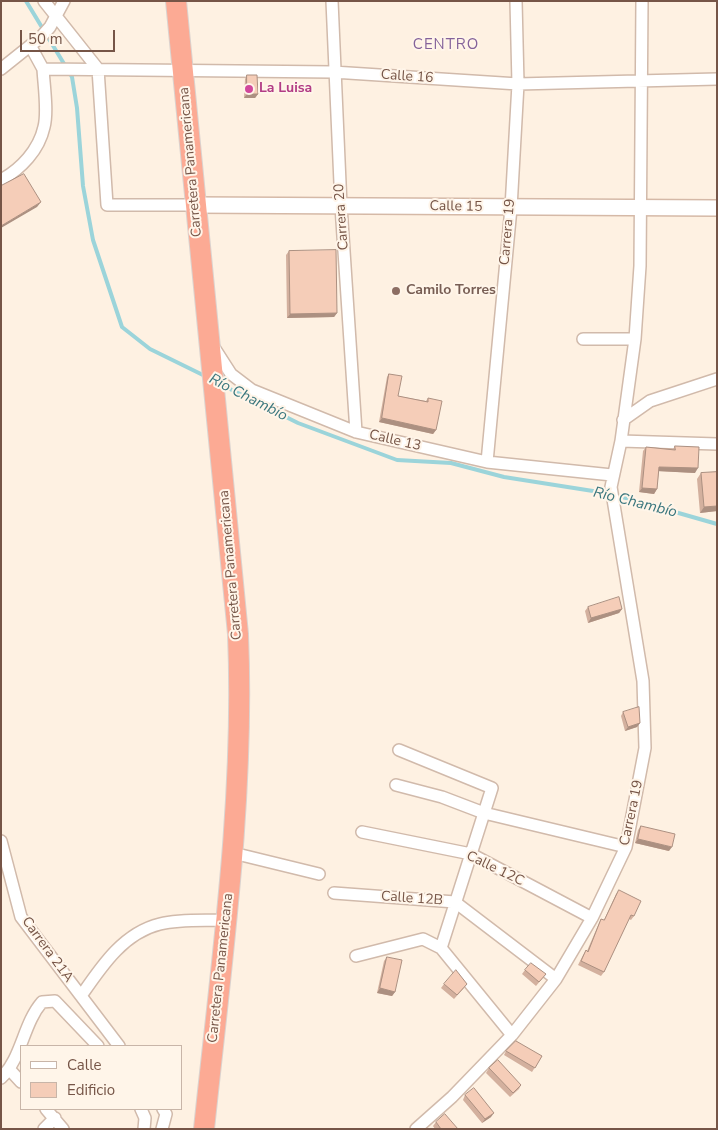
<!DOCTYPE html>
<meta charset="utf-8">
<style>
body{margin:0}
#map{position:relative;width:718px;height:1130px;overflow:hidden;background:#fef1e2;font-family:"Nunito Sans",sans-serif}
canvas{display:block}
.frame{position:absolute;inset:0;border:2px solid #765547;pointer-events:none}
.legend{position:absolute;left:20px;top:1045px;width:162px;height:65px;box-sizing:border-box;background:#fff5e9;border:1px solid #c8b5a8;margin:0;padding:6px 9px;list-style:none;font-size:15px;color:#765547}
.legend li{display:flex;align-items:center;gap:10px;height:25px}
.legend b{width:25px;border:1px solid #c8b5a8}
.scale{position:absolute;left:20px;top:30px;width:95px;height:22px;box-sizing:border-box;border:2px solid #765547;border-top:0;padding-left:6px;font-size:15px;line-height:18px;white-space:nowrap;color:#765547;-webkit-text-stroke:4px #fff5e9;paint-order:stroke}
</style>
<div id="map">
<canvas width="718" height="1130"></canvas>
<div class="frame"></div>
<ul class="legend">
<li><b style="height:6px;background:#fff"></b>Calle</li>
<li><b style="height:14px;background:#f5cdb8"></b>Edificio</li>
</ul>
<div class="scale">50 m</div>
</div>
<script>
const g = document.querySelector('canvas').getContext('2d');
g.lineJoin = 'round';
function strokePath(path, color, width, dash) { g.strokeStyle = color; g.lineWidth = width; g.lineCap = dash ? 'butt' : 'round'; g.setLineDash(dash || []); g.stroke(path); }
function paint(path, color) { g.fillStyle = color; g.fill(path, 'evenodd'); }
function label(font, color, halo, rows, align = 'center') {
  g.font = font + ' "Nunito Sans",sans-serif'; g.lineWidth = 4; g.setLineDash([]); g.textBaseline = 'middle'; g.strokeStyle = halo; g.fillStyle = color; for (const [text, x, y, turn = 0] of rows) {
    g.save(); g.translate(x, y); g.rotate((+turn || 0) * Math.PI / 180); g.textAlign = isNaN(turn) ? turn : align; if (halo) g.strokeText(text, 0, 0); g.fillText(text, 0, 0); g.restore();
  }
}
strokePath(new Path2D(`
 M26,1L72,77L77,108L83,186L93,240L122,327L150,349L207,377
 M220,384L298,423L397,460L451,463L504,477L612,494L717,524`), '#9bd4da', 4);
const street = new Path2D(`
 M44,1L98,69
 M332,1L341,206L356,432
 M31,47L43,69
 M1,69L41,37L50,27L64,1
 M98,69L107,205H195
 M1,180C21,169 39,150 44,127C48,112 44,86 43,69L333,72L518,84L717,79
 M583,339H635
 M213,346L231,374L252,390L356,432L487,462L612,475
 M623,420L650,401L717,379
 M621,441L717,444
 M487,462L511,208L518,84L516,1
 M399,750L492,788L441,948
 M396,785L442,797L484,813L626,847
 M362,832L471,854L592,918
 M1,841L21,917L119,1046
 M233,853L319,874
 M334,893L455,902L556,979
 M356,956L423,939L441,948L512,1035
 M81,996C101,967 123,933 160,924C181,919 204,921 226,920
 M10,1070L21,1082
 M1,1078C22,1058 23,1024 42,1002L55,1001L98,1046
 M46,1109L63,1129
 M141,1109L145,1118L144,1129
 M44,1129L55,1118
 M162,1129L166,1114L163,1109
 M416,1129L452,1097L512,1035L556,979L592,918L626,847L645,748L643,681L611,487L621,441L635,339L640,266L642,1`);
const secondary = new Path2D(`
 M195,205L717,208`);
const highway = new Path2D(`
 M176,1L238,634C245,799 221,965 204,1129`);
strokePath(street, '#d1baab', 14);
strokePath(secondary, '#d5b9a7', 18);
strokePath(highway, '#dbd3cf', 22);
strokePath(street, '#fff', 11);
strokePath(secondary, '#fff', 15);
strokePath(highway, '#fcaa94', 20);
paint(new Path2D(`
 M247,75L258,94L255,98H244L245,79Z
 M289,251L337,313L334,317L287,318L286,255Z
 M389,374L398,396L426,401L428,398L436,430L433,434L379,422L387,377Z
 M675,446L695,473L659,471L657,489L654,494L639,492L643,451L646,447L673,449Z
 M717,472V511L700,513L697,479L701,473Z
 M588,607L622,609L619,613L588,623L585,611Z
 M623,712L640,723L637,727L625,731L621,716Z
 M641,826L669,851L635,843L638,830Z
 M619,890L634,916L631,920L629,919L604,972L601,976L578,965L583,955L586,950L587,951L599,923L601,919L604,920L616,894Z
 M387,957L395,992L392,996L377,993L384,961Z
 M525,970L546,974L536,986L522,974Z
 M444,984L464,988L454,999L441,988Z
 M506,1051L542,1056L532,1072L504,1055Z
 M489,1068L521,1085L519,1089L510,1097L486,1073Z
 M465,1095L491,1117L482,1123L463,1100Z
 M436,1122L458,1129H435L433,1126Z`), '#d3b09e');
paint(new Path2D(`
 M247,94H258L255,98H244Z
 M41,202L37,207L1,228V226Z
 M337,313L334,317L287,318L290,314Z
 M382,418L436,430L433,434L379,422Z
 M659,467L698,468L695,473L656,471Z
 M642,488L657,489L654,494L639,492Z
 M717,506V511L700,513L704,507Z
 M622,609L619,613L588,623L591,618Z
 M640,723L637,727L625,731L628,727Z
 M638,839L672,847L669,851L635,843Z
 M380,988L395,992L392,996L377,993Z
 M494,1113L491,1117L482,1123L485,1119Z`), '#ac9081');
const building = new Path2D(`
 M247,75H257L258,94H247Z
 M24,174L41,202L1,226V186Z
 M336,250L337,313L290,314L289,251Z
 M389,374L402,376L398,396L428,402V398L442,401L436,430L382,418Z
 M675,446L699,447L698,468L659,467L657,489L642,488L646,447L675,450Z
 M717,472V506L704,507L701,473Z
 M619,597L622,609L591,618L588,607Z
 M639,707L640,723L628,727L623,712Z
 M641,826L675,834L672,847L638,839Z
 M619,890L641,901L634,916L631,915L604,972L581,961L586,950L588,952L601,919L604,920Z
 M387,957L402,960L395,992L380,988Z
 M531,963L546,974L539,982L525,970Z
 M456,970L467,984L457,995L444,984Z
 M516,1041L542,1056L535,1068L506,1051Z
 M498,1060L521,1085L513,1093L489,1068Z
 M474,1088L494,1113L485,1119L465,1095Z
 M445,1114L458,1129H441L436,1122Z`);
paint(building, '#f5cdb8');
strokePath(building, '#ac9081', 1);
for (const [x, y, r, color] of [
 [249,89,5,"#d1479c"],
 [396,291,5,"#8d6e63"]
]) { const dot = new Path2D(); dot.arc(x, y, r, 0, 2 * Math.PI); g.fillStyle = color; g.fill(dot); strokePath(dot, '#fff5e9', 2); }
label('14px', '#765547', '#fff5e9', [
 ["Calle 16",407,77,4],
 ["Carretera Panamericana",191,162,-95],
 ["Calle 15",456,207,1],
 ["Carrera 20",342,217,-94],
 ["Carrera 19",508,232,-85],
 ["Calle 13",395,441,13],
 ["Carretera Panamericana",231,565,-95],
 ["Carrera 19",632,813,-78],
 ["Calle 12C",495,869,26],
 ["Calle 12B",412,899,4],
 ["Carrera 21A",47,950,54],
 ["Carretera Panamericana",221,968,-84]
]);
label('bold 14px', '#b23c85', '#fff5e9', [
 ["La Luisa",259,89]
], 'left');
label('bold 14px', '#785e54', '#fff5e9', [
 ["Camilo Torres",406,291]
], 'left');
g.letterSpacing = '1px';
label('15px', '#84629a', '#fff5e9', [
 ["CENTRO",446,45]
]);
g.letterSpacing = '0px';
label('italic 15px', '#3a767d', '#fff5e9', [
 ["Río Chambío",248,398,27],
 ["Río Chambío",635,503,14]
]);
</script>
